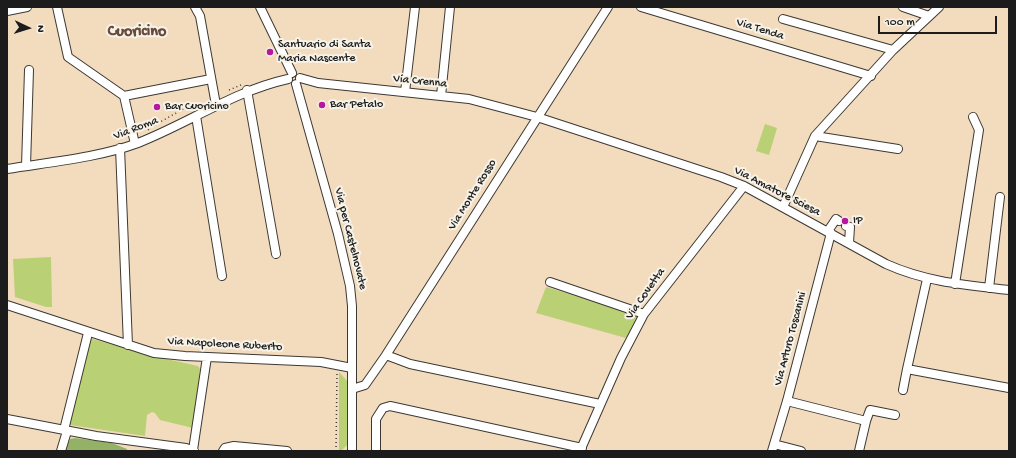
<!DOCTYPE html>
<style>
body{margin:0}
#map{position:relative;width:1016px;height:458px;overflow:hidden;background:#f3dbbe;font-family:"Gochi Hand",sans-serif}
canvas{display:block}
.frame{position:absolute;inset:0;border:8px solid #1c1c1c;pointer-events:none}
.north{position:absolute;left:8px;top:8px;width:40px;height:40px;-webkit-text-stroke:3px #f7f3e8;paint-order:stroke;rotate:94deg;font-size:11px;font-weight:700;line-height:16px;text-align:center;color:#1c1c1c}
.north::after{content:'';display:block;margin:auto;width:14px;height:18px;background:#1c1c1c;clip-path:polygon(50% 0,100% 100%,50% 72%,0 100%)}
.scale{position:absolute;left:878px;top:16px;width:119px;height:18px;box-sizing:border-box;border:2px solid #1c1c1c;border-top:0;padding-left:5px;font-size:12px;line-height:14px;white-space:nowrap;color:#1c1c1c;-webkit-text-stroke:3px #f7f3e8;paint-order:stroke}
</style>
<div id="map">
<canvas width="1016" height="458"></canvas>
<div class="frame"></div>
<div class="north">N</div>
<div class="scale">100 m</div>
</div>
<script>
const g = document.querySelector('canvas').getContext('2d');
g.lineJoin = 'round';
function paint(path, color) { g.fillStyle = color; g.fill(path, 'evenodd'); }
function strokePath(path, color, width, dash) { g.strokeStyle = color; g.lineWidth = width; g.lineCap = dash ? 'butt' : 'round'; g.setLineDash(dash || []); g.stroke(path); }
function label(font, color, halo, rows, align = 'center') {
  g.font = font + ' "Gochi Hand",sans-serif'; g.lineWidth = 4; g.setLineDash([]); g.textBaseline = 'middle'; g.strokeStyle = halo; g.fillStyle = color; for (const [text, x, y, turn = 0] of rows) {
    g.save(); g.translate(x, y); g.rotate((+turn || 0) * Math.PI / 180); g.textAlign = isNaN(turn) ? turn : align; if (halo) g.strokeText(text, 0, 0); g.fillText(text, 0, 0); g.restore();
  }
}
paint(new Path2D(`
 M765,124L777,128L769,155L756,151Z
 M51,257L52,307H46L15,297L13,259Z
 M546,287L637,314L638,317L626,338L536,313Z
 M89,338L153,356L198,366L200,369L193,428L160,420L155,413L152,412L147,415L145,436L70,425Z
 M339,372L348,382L347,445L341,451H339Z`), '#bad074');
paint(new Path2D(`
 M75,438L112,443L127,449V451H65L70,439Z`), '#93b266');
const minor = new Path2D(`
 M57,7L68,57L124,96L135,144
 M195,7L200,16L216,105
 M260,7L292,73
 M641,7L871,76
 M903,7L929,16
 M7,11L27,7
 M783,19L893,50
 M300,78L318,83L469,99L537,117L721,177L744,186L886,264C926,282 965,285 1009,290
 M296,84L338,234L350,286L352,306V451
 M247,90L276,254
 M405,92L415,7
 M124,96L211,79
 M441,96L450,7
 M196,116L222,276
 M815,136L898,149
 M120,148L128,345
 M26,166L29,70
 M7,169C50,162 97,158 138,143C189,123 234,91 288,79
 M783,207L815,136L893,50L939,7
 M846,226L850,227L849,243
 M828,231L836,219L839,221
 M927,279L907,369L1009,388
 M550,282L644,314
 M955,284L979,130L973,117
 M989,288L1000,197
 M7,305L154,353L185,356L321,362L352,368
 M386,355L410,364L600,404
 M352,389L365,385L386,355L608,7
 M903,390L907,369
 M787,401L866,421L859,451
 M7,419L96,436L186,448L194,451
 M866,421L870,410L895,415
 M64,430L88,333
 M774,444L801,451
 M193,450L207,357
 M61,451L67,431
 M223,451L225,448L234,446L287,451
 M376,451V419L383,408L390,406L582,448
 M580,451L621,358L644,314L744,186
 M772,451L787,401L831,233`);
strokePath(minor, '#3c3934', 10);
strokePath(new Path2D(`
 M229,90L241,85
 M148,130L151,127L187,107H196
 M336,451L337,374`), '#3c3934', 1.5, [1, 3]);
strokePath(minor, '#fff', 8);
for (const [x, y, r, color] of [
 [270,52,4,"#b5179e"],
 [322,105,4,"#b5179e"],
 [157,107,4,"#b5179e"],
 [845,221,4,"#b5179e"]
]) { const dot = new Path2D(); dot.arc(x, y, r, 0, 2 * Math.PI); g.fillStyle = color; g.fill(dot); strokePath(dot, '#f7f3e8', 1.5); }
label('12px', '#1c1c1c', '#f7f3e8', [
 ["Via Tenda",760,30,17],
 ["Via Crenna",420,82,6],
 ["Via Roma",136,129,-21],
 ["Via Amatore Sciesa",777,192,27],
 ["Via Monte Rosso",473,195,-58],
 ["Via per Castelnovate",350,239,76],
 ["Via Covetta",646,294,-55],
 ["Via Arturo Toscanini",791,339,-75],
 ["Via Napoleone Ruberto",225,345,3]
]);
label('12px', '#1c1c1c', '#f7f3e8', [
 ["Santuario di Santa",278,45],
 ["Maria Nascente",278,59],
 ["Bar Petalo",330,105],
 ["Bar Cuoricino",165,107],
 ["IP",853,221]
], 'left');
label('bold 16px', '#674b3e', '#f7f3e8', [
 ["Cuoricino",137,33]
]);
</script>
